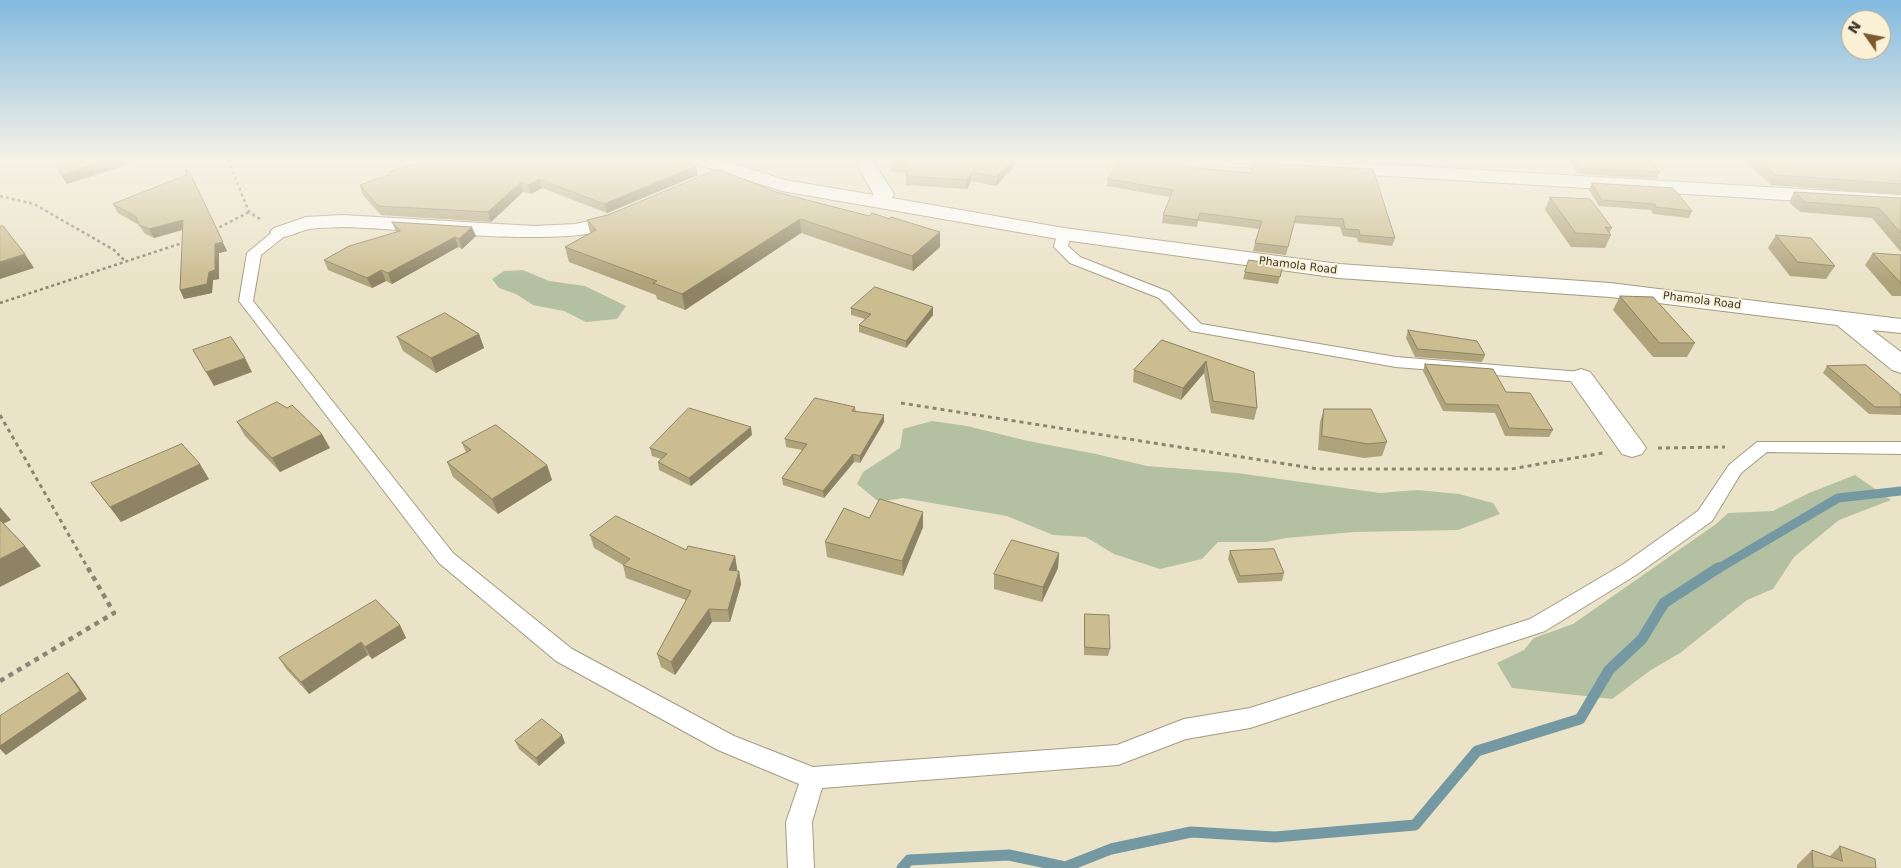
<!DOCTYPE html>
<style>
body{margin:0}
#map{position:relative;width:1901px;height:868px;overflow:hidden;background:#ebe3c8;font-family:"DejaVu Sans",sans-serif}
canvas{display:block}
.north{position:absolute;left:1841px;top:10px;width:50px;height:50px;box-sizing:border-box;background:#f9f0d5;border:1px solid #ada692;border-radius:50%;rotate:303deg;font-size:14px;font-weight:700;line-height:20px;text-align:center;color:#3b372d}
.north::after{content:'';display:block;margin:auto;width:18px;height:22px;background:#7b5a30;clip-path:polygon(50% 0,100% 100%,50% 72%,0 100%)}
</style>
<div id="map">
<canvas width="1901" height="868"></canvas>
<div class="north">N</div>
</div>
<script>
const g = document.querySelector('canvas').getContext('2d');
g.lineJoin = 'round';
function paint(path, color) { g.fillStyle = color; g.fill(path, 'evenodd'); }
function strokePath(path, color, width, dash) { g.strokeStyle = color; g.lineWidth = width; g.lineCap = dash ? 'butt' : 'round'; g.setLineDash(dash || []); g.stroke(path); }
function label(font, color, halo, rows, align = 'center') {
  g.font = font + ' "DejaVu Sans",sans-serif'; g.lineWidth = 4; g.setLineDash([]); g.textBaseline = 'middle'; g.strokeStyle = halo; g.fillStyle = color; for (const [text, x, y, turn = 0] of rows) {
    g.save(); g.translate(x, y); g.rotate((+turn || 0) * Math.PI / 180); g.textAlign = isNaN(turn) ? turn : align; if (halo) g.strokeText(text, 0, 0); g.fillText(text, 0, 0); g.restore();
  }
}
paint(new Path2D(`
 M523,270L549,281L585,286L626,306L617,319L586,322L564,311L533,305L516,294L499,288L492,279L504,271Z
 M932,421L967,426L1028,441L1096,454L1147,466L1237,473L1380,493L1417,490L1459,494L1493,503L1500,514L1458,530L1354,532L1286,538L1266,542H1218L1202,559L1160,569L1114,554L1086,537L1053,535L1007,516L903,498L879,502L857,484L863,472L900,448L903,429Z
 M1855,475L1891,500L1839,520L1794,557L1773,589L1747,600L1680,653L1651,670L1612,699L1512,688L1497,663L1524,650L1534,638L1573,624L1716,524L1728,513L1773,511L1809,493Z`), '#b3c0a2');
strokePath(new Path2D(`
 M1716,570L1838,498L1901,491`), '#7499a2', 9);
strokePath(new Path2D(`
 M902,868L909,860L1009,855L1065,867L1111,849L1191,832L1275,837L1415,825L1477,751L1580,719L1609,670L1642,639L1664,603L1718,568`), '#7499a2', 11);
const service = new Path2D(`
 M281,228L286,229L288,232L286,235L261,255L253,301L453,553L572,649L734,736L813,767L1117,745L1184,719L1250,708L1530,619L1622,565L1698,511L1729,465L1757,442H1901V454L1767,452L1741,473L1712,521L1636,575L1545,631L1250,728L1186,739L1118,765L822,788L812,822L814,868H788L786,822L799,784L718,750L556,661L439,563L239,301L247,253L276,229Z
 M1064,230L1071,234L1068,246L1080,257L1169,292L1201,324L1396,357L1581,372L1589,377L1581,382L1396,367L1191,331L1159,298L1070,263L1054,247L1057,234Z`);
const minor = new Path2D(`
 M694,160H722L785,180L874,195L854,160H872L894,194L892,198L1064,228L1339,264L1610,283L1901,319V333L1872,330L1901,352V373L1892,370L1837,325L1610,297L1339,278L1064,240L782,191L696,164Z
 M1214,160H1313L1901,195V207L1223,166L1216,164Z
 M625,209L632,211L635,215C606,257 393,226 340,227C330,228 320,227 310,229C297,231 287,240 274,236L270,232L274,228L306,217L342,215L535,226L575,224L598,219Z
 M1581,369L1590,372L1642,442L1646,448L1642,454L1632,457L1622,454L1568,377L1572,372Z`);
strokePath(service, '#a39b82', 2);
strokePath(minor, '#a39b82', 2);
strokePath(new Path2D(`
 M228,160L249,212L260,219
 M0,196L34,204L114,250L125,261
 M214,230L249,212
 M0,303L185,242`), '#8b8573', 2.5, [3, 3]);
strokePath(new Path2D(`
 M901,403L1318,469H1511L1603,453
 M0,415L89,570
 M1658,448L1725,447`), '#8b8573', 3, [4, 4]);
strokePath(new Path2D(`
 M0,681L114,613L88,568`), '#8b8573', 4.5, [5, 5]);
paint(service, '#fff');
paint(minor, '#fff');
paint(new Path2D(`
 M430,160H693V162L691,163L698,175L607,213L542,188L531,194L523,192L491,222L381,215L363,195L360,185L390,175L389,172Z
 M891,160H1019V161L996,186L971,181L967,189L906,185V176L907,173L891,172Z
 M1311,160H1367V161Z
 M1569,160H1649L1660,172L1656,179L1578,174Z
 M1743,160H1901V195L1771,185Z
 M1171,163L1187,167L1251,173L1252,164H1258V163L1395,238L1392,246L1358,242L1357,238L1343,236L1340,227L1294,223L1286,255L1253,251L1255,243L1259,229L1198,221L1197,227L1162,223L1163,215L1170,197L1107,186L1108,179Z
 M186,175L227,251L219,253V279L213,280L212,293L184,299L180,290L183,230L154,238L144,233L139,225L118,213L113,204Z
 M1592,183L1692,211L1689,218L1653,214L1651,210L1599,206L1589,190Z
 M776,192L869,216L890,219L940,232V247L913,271L801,233L685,310L657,299L656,295L569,262L565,247L590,233L587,220Z
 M1794,192L1901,198V252L1872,218L1800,212L1789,202Z
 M1550,197L1612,228L1609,233L1611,235L1605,248L1571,247L1545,210Z
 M392,222L476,236L462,249L458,247L392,284L386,281L372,288L328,270L324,260L396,232Z
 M1776,235L1835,266L1826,279L1790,276L1768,248Z
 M1873,253L1901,255V296H1892L1865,265Z
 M1283,265L1278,284L1243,279L1245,272Z
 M1620,296L1695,343L1687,357H1653L1613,310Z
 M933,307V315L906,348L859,332V325L865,319L851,315V308Z
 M1408,330L1485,355L1482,362L1415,357L1406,338Z
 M479,334L484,348L436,373L403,351L397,337Z
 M1162,340L1254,372L1257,408L1254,420L1211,413L1204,373L1181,400L1133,382L1134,370Z
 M1425,364L1506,392L1553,430L1549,437L1505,436L1495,413L1443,411L1423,371Z
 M1827,366L1901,395V415L1869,414L1823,373Z
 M855,407L856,412L884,422L860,463L854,462L824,498L783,485L782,478L802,450L786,447L785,439Z
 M1324,409L1387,442L1382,456L1364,458L1318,450L1320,422Z
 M237,422L330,448L280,472L245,436Z
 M752,435L691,486L659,470L658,462L661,459L652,456L650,448Z
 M462,443L547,465L552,480L498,514L453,477L447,462L466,452Z
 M209,479L121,522L91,483Z
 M869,518L923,527L903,576L827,557L825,542Z
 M590,535L686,550L735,556L737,569L736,571H739L741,584L730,622H712L675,675L661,667L657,654L686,600L626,578L623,565L594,548Z
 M1230,551L1284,573L1282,581L1238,583L1228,559Z
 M1059,553L1058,568L1042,602L994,589V574Z
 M1085,614L1110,649L1108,656L1084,655V622Z
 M400,625L406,638L372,659L368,655L309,694L287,670L279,658Z
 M515,741L565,743L539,766L519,749Z
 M1840,846L1876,868H1797V865L1812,850L1829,857Z`), '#afa37c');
paint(new Path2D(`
 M108,160H143L67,184L61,175Z
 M680,160H693V162L682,169Z
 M1013,160H1019V161L996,186L997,177Z
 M696,166L698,175L607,213L604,204Z
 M972,172L971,181L967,189V180Z
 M190,173L227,251L219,253V279L213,280L212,293L184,299L180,290L209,272Z
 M539,179L542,188L531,194L528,185Z
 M521,182L523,192L491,222L488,212Z
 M800,219L801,233L685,310L682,294Z
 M183,220L188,228L154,238L149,229Z
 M472,227L476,236L462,249L459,239Z
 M940,232V247L913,271L912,256Z
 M455,237L458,247L392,284L388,273Z
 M25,254L34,268L0,279V262Z
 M381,270L386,281L372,288L367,278Z
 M933,307V315L906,348V341Z
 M479,334L484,348L436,373L431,358Z
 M245,358L252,372L214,386L206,372Z
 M1206,361L1204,373L1181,400L1183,388Z
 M884,415V422L860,463V456Z
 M751,427L752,435L691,486L689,478Z
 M322,434L330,448L280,472L272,458Z
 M853,454L854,462L824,498L823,491Z
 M200,464L209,479L121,522L110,507Z
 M547,465L552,480L498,514L492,499Z
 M0,507L11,520L1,525L0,523Z
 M923,512V527L903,576L902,561Z
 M25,546L41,566L0,587V559Z
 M1059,553L1058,568L1042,602L1043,587Z
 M735,556L737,569L731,583L729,570Z
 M739,571L741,584L730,622L728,610Z
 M709,609L712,622L675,675L671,662Z
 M400,625L406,638L372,659L365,647Z
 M361,642L368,655L309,694L301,682Z
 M68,673L75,681L87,699L6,755L0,749V746Z
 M562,735L565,743L539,766L536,758Z`), '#8e8465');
const building = new Path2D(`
 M56,160H108L61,175Z
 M430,160H681L696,166L604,204L539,179L528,185L521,182L488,212L378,206L360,185L391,174L389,172Z
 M891,160H1013L997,177L972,172L967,180L906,176L910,164L890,163Z
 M1119,160H1171V163L1187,164V167L1252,173V164H1259L1258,163L1373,169L1395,238L1360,235L1359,230L1345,229L1343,219L1296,216L1288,247L1255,243L1262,221L1200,213L1198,220L1163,215L1173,190L1108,179Z
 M1576,160H1649L1660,172L1581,168Z
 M1759,160H1901V184L1776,175Z
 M186,169L190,173L223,242L215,244V270L209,272L207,284L180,290L183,220L149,229L139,225L136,217L113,204L186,175Z
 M718,169L776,192L869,216L872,213L890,219L891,217L940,232L912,256L800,219L682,294L653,283L657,281L565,247L596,230L587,220L608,215Z
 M1592,183L1673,188L1692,211L1656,207L1655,204L1602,200Z
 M1794,192L1901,198V233L1879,208L1806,202Z
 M1550,197L1590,199L1612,228L1605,227L1611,235L1576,233Z
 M392,222L472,227L459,239L455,237L388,273L381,270L367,278L324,260L349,246L400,231Z
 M0,226H3L25,254L0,262Z
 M1776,235L1811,238L1835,266L1798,262Z
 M1873,253L1901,255V283Z
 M1249,260L1283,265L1280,277L1245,272Z
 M875,287L933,307L906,341L859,325L871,314L851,308Z
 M1620,296L1653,297L1695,343H1660Z
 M445,313L479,334L431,358L397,337Z
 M1408,330L1477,341L1485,355L1418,349Z
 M231,337L245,358L206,372L193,350Z
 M1162,340L1254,372L1257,408L1213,401L1206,361L1183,388L1134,370Z
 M1425,364L1493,369L1506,392L1530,393L1553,430L1509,428L1498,405L1446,404Z
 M1866,365L1901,395V407H1875L1827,366Z
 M815,398L855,407L852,411L884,415L860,456L853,454L823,491L782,478L807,444L785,439Z
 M277,402L287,408L292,405L322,434L272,458L237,422Z
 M689,408L751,427L689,478L658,462L667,454L650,448Z
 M1324,409H1371L1387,442L1368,444L1322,436Z
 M496,425L547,465L492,499L447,462L471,450L462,443Z
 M182,444L200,464L110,507L91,483Z
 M880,499L923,512L902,561L825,542L844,508L869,518Z
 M616,516L686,550L688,546L735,556L729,570L739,571L728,610L709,609L671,662L657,654L691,591L623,565L630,559L590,535Z
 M0,520L25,546L0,559Z
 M1012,540L1059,553L1043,587L994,574Z
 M1274,549L1284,573L1240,576L1230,551Z
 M376,600L400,625L365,647L361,642L301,682L279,658Z
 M1085,614L1109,615L1110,649L1085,647Z
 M68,673L80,691L0,746V716Z
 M542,719L562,735L536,758L515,741Z
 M1840,846L1875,859L1876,868H1813L1812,850L1842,861Z`);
paint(building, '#cbbd90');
strokePath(building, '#8e8465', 1);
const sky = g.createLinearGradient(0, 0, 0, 281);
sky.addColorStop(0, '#83bae0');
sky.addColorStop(0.57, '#f6f2e6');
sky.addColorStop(1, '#f6f2e600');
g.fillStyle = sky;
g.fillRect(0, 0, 1901, 281);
label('11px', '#3b372d', '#f9f0d5', [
 ["Phamola Road",1298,266,7],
 ["Phamola Road",1702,301,7]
]);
</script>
